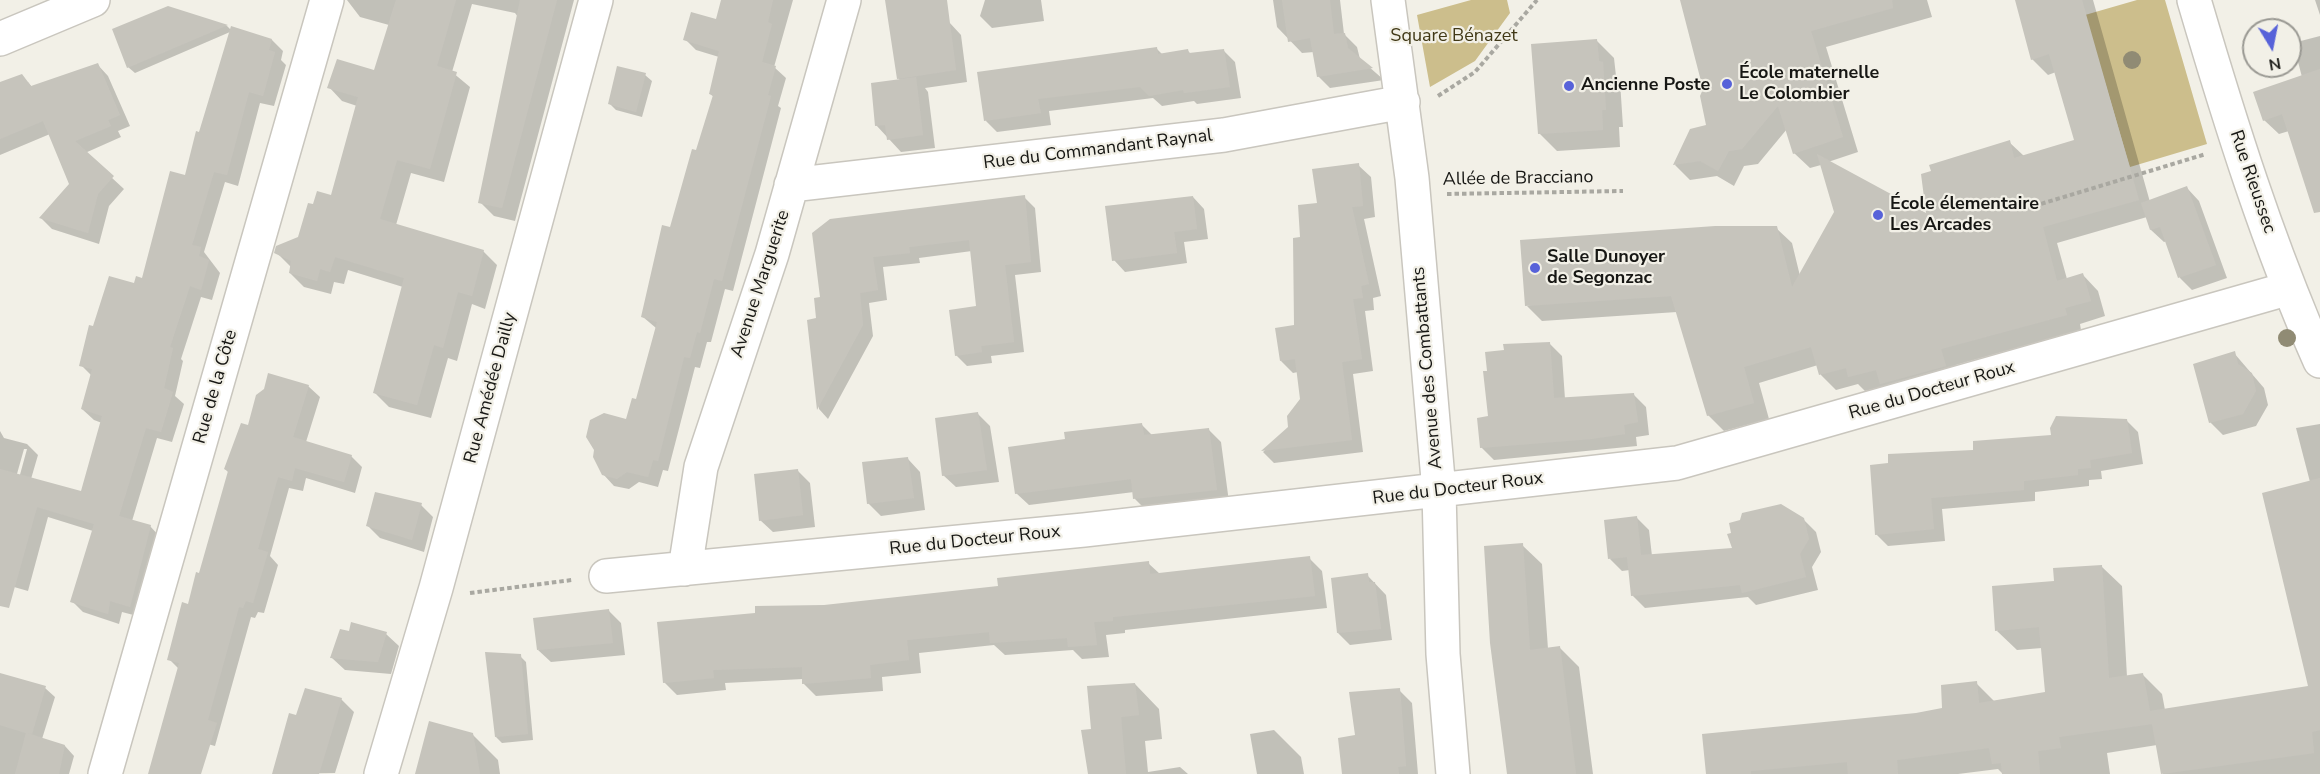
<!DOCTYPE html>
<meta charset="utf-8">
<style>
body{margin:0}
#map{position:relative;width:2320px;height:774px;overflow:hidden;background:#f2f0e7;font-family:"Nunito Sans",sans-serif}
canvas{display:block}
.north{position:absolute;left:2242px;top:18px;width:60px;height:60px;box-sizing:border-box;background:#f2f0e7;border:2px solid #9a9993;border-radius:50%;rotate:170deg;font-size:16px;font-weight:700;line-height:24px;text-align:center;color:#171714}
.north::after{content:'';display:block;margin:auto;width:21px;height:27px;background:#5762d9;clip-path:polygon(50% 0,100% 100%,50% 72%,0 100%)}
</style>
<div id="map">
<canvas width="2320" height="774"></canvas>
<div class="north">N</div>
</div>
<script>
const g = document.querySelector('canvas').getContext('2d');
g.lineJoin = 'round';
function paint(path, color) { g.fillStyle = color; g.fill(path, 'evenodd'); }
function strokePath(path, color, width, dash) { g.strokeStyle = color; g.lineWidth = width; g.lineCap = dash ? 'butt' : 'round'; g.setLineDash(dash || []); g.stroke(path); }
function label(font, color, halo, rows, align = 'center') {
  g.font = font + ' "Nunito Sans",sans-serif'; g.lineWidth = 4.5; g.setLineDash([]); g.textBaseline = 'middle'; g.strokeStyle = halo; g.fillStyle = color; for (const [text, x, y, turn = 0] of rows) {
    g.save(); g.translate(x, y); g.rotate((+turn || 0) * Math.PI / 180); g.textAlign = isNaN(turn) ? turn : align; if (halo) g.strokeText(text, 0, 0); g.fillText(text, 0, 0); g.restore();
  }
}
paint(new Path2D(`
 M1471,0H1507L1510,13L1475,61L1430,87L1417,15Z
 M2137,0H2165L2207,144L2130,167L2085,15Z`), '#ccbe8c');
paint(new Path2D(`
 M347,0H574L515,221L494,216L480,202L518,17L515,13L472,4L452,72L470,87L444,182L411,173L396,225L483,251L497,265L485,309L472,304L457,361L448,358L431,418L389,407L375,393L403,287L348,270L344,284L334,282L331,294L304,287L290,273L291,267L276,252L299,238L332,197L357,106L342,101L329,87L375,72L389,25L360,17Z
 M723,0H793L774,67L786,78L778,106L781,108L733,291L725,289L711,342H707L700,368L695,367L668,471L663,470L658,487L639,482L629,489L614,486L603,474L637,401L656,328L643,317L714,97L710,94L719,57L696,50L685,39L717,20Z
 M985,0H1041L1044,21L992,28L980,16Z
 M1273,0H1340L1344,34L1357,47L1360,59L1384,80L1330,88L1318,76L1314,52L1302,53L1277,27Z
 M1681,0H1927L1932,17L1826,47L1858,152L1828,162L1928,216L2009,142L2024,156L2076,141L2056,72L2048,75L2032,59L2016,0H2093L2150,202L2187,188L2199,201L2227,278L2192,290L2180,278L2167,241L2164,242L2151,230L2147,217L2057,243L2067,279L2083,275L2098,291L2105,316L2080,324L2081,330L1956,365L1960,381L1885,386L1865,391L1858,384L1836,390L1821,375L1818,365L1759,383L1769,419L1724,431L1708,415L1677,312L1542,321L1527,306L1776,228L1792,243L1800,276L1835,212L1821,165L1810,168L1794,153L1787,129L1758,164L1744,166L1734,186L1717,176L1690,180L1675,165L1708,126L1705,90Z
 M2315,0H2320V15Z
 M168,8L227,26L231,30L272,40L283,51L281,60L286,65L274,106L260,103L238,186L225,182L204,252L220,273L212,300L201,297L181,359L183,361L175,396L184,404L172,442L157,438L132,521L150,526L161,538L141,617L122,612L119,624L83,612L72,601L93,531L48,517L28,591L0,583V431L4,438L27,444L38,455L31,479L82,493L102,423L94,420L82,409L92,376L81,365L94,328L143,280L186,177L230,32L135,73L128,67ZM24,449H27L18,482L15,481Z
 M949,22L961,35L967,82L925,88L928,92L935,148L901,152L876,125L901,81L898,78Z
 M2320,36V210L2289,131L2279,134L2264,120L2302,77L2293,43Z
 M1597,41L1614,58L1616,76L1620,81L1623,127H1619L1620,147L1557,151L1539,133Z
 M1157,49L1163,55L1187,50L1191,54L1224,51L1235,62L1241,98L1197,104L1194,101L1162,106L1153,98L1049,111L1051,125L997,132L986,121L979,73Z
 M97,64L108,76L130,126L118,131L121,137L85,153L124,189L109,206L99,244L52,229L41,218L71,184L50,134L0,155V94L28,82L32,87Z
 M645,75L652,81L642,117L616,110L610,104Z
 M1358,165L1371,177L1375,217L1364,219L1381,296L1373,298L1374,310L1365,311L1373,371L1353,374L1363,452L1274,463L1263,452L1290,427L1301,400L1298,372L1293,373L1281,361L1295,327L1302,239L1319,204Z
 M1024,197L1035,208L1041,272L1015,275L1024,352L991,356L992,363L967,366L956,355L978,308L972,251L919,258L920,263L883,267L887,300L869,303L873,336L828,419L819,409L809,321L818,320L821,299L814,234Z
 M1193,197L1204,209L1208,239L1184,242L1187,263L1125,272L1114,260Z
 M1549,343L1562,356L1565,399L1633,394L1646,407L1649,435L1636,437L1637,446L1494,460L1481,447L1490,418Z
 M2234,353L2264,388L2268,405L2256,426L2223,435L2210,422Z
 M308,386L320,397L306,442L351,456L362,467L355,493L306,478L303,491L289,488L270,556L278,565L264,613L258,612L255,618L251,617L215,746L175,735L179,669L169,659L200,575L229,473L225,469L249,426Z
 M978,414L990,426L999,482L956,487L943,475Z
 M2126,420L2138,432L2143,464L2101,471L2102,479L2089,480V486L2035,492V501L1942,509L1945,541L1888,546L1876,534L1975,452Z
 M1141,424L1153,436L1208,429L1221,442L1229,502L1147,511L1135,499L1134,492L1029,505L1016,493L1066,441Z
 M2320,424V774H2163L2157,745L2107,753L2110,774H2003L1998,769L1958,774H1708L1943,709L1976,683L1995,702L2046,693L2042,648L2017,650L1997,631L2055,582L2102,567L2122,586L2127,677L2142,674L2162,694L2165,710L2310,688V482L2296,428Z
 M908,459L920,472L925,510L881,516L868,503Z
 M798,471L810,483L815,527L773,532L760,520Z
 M421,505L433,517L424,552L380,538L368,526Z
 M1637,518L1649,530L1652,556L1734,549L1803,519L1816,532L1821,552L1812,567L1818,590L1756,605L1748,597L1645,608L1632,595L1630,570L1622,571L1610,559Z
 M1522,545L1542,564L1548,649L1559,647L1579,667L1593,774H1508Z
 M1309,558L1322,571L1327,608L1125,630V633L1106,635L1109,657L1082,659L1073,650L1005,655L994,645L919,653L921,673L882,677L883,691L816,696L803,683V679L725,683L726,690L677,695L664,682L824,606L1000,588L1148,563L1160,574Z
 M1367,575L1386,595L1392,640L1350,645L1338,633Z
 M609,611L621,623L625,655L551,662L538,650Z
 M386,634L399,646L391,674L345,670L332,658Z
 M520,656L526,662L533,740L502,743L496,737Z
 M0,675L45,688L55,697L42,739L65,746L74,756L69,774H0Z
 M1135,684L1159,709L1162,739L1145,741L1148,772L1180,767L1188,774H1089L1093,730Z
 M1399,690L1412,703L1418,774H1343L1357,737Z
 M341,699L354,712L335,773L273,774L297,717Z
 M1274,730L1301,757L1304,774H1257L1250,734Z
 M472,734L498,760L500,774H416Z`), '#0003');
paint(new Path2D(`
 M396,0H456L437,66L457,72L430,169L397,160L380,219L484,250L472,296L458,292L443,348L434,345L417,405L373,393L404,278L335,257L330,272L320,269L317,281L289,273L291,261L274,253L276,246L298,237L308,203L313,204L317,191L331,195L358,97L327,88L337,59L374,70Z
 M520,0H557L502,208L478,203Z
 M721,0H773L768,22L772,24L762,62L776,66L768,95L771,96L722,281L714,279L700,333L697,332L690,358L684,357L658,461L653,460L648,477L627,472L617,479L602,475L593,457L594,450L586,437L590,420L604,413L626,419L632,398L636,399L657,322L641,317L662,225L670,227L692,149L696,150L713,95L709,94L719,51L683,40L691,12L716,19Z
 M885,0H947L956,70L897,79Z
 M1282,0H1330L1334,34L1345,33L1348,48L1373,68L1317,77L1310,38L1288,42Z
 M1680,0H1892L1893,8L1811,31L1843,137L1793,154L1778,106L1742,149L1729,151L1718,171L1700,161L1673,165L1690,129L1706,125L1700,96L1703,89Z
 M2015,0H2082L2139,200L2043,227L2057,281L2083,273L2091,301L2065,308L2067,315L1941,349L1946,366L1880,384L1876,370L1848,377L1846,368L1819,375L1811,347L1744,367L1754,403L1707,416L1671,296L1525,306L1520,240L1715,226H1777L1792,287L1834,212L1817,154L1926,213L1921,174L1931,171L1929,165L2010,140L2014,158L2074,140L2049,54L2031,60Z
 M168,6L228,25L127,68L112,29Z
 M231,26L272,39L269,50L275,52L263,96L249,92L227,175L214,172L192,245L201,247L199,256L209,260L201,290L190,286L170,347L173,348L164,388L173,392L161,432L146,428L119,516L151,525L130,607L110,601L108,614L70,602L94,524L37,507L9,608L0,606V469L81,491L102,416L81,409L92,369L79,366L89,325L93,326L109,276L134,283L136,276L142,278L170,171L185,175L196,131L199,132Z
 M1597,39L1599,61L1603,62L1606,110H1602L1603,130L1538,134L1531,44Z
 M1157,47L1158,54L1188,49L1189,53L1224,49L1230,87L1184,93L1183,90L1149,96L1140,87L1038,99L1041,113L984,121L977,72Z
 M98,63L120,115L108,120L111,126L75,141L114,176L98,194L88,233L39,218L69,184L43,121L0,139V82L22,74L31,86Z
 M617,66L646,73L636,112L608,104Z
 M2320,69V212L2314,213L2282,114L2263,121L2253,92Z
 M916,77L923,135L887,140L885,125L875,126L871,83Z
 M1359,163L1363,206L1352,207L1369,284L1361,286L1363,298L1353,299L1362,359L1342,362L1352,440L1261,451L1288,427L1287,416L1300,399L1295,359L1280,361L1275,328L1294,325L1293,238L1300,237L1298,205L1317,203L1312,169Z
 M2187,186L2216,265L2178,278L2160,227L2150,230L2141,203Z
 M1025,195L1031,262L1005,265L1014,342L981,346L982,352L955,356L949,310L976,306L969,240L909,247L910,253L873,257L878,290L860,293L863,325L817,410L807,320L816,318L814,298L820,297L812,233L830,219Z
 M1193,196L1197,229L1174,232L1177,253L1112,261L1105,206Z
 M1550,342L1554,398L1634,393L1638,422L1624,425L1625,434L1591,439L1480,448L1477,418L1488,416L1483,371H1487L1485,352L1504,350L1503,344Z
 M2235,351L2238,364L2252,373L2256,391L2243,414L2209,423L2193,364Z
 M268,373L309,385L293,437L352,455L344,482L295,468L292,481L278,477L258,549L268,552L253,603L246,601L243,608L239,607L208,720L217,723L201,774H148L179,663L167,660L182,602L188,604L196,572L199,573L228,471L224,469L241,423L248,425L256,395L264,389Z
 M978,412L987,470L942,476L935,418Z
 M2056,416L2127,419L2132,453L2090,460L2091,468L2078,469V475L2024,481V490L1931,498L1934,529L1875,535L1870,465L1888,463V454L1973,450V441L2051,435L2050,428Z
 M1142,423L1144,435L1209,428L1217,490L1133,499L1131,479L1015,494L1008,447L1065,439L1064,432Z
 M908,457L914,498L867,504L862,462Z
 M798,469L803,515L759,521L754,474Z
 M2320,478V730L2312,732L2314,753L2161,774L2152,724L2059,737L2061,748L2038,751L2040,774H2002L2001,763L1992,764L1989,748L1897,760L1898,774H1848L1847,762L1751,771V774H1706L1702,734L1916,713L1942,708L1941,685L1977,681L1979,703L2045,692L2039,627L1995,631L1992,586L2054,581L2053,568L2102,565L2109,678L2143,673L2150,711L2308,686L2262,493Z
 M375,492L422,503L412,540L366,526Z
 M1781,504L1804,518L1809,539L1800,554L1806,577L1742,593L1740,585L1631,596L1627,557L1608,559L1604,520L1637,516L1641,555L1732,548L1727,534L1731,533L1729,523L1740,520L1742,513Z
 M1523,543L1530,650L1560,646L1576,774H1507L1490,643L1484,546Z
 M1310,556L1315,596L1113,617V621L1094,622L1097,645L1068,647L1067,638L990,643L989,632L907,640L909,660L870,665L871,678L802,684V667L713,670L714,678L663,683L657,622L755,613V606L824,605L998,586L997,578L1149,561L1150,574Z
 M1368,573L1369,582H1375L1381,629L1337,633L1331,578Z
 M609,609L613,643L537,650L533,618Z
 M351,622L387,632L378,662L330,658L340,629L349,631Z
 M485,652L521,654L528,734L495,737Z
 M0,673L46,686L32,734L27,733L65,745L59,774H15L26,733L0,725Z
 M1135,683L1139,715L1121,717L1126,774H1088L1081,730L1091,729L1087,686Z
 M305,688L342,698L319,774H272L289,713L296,715Z
 M1400,688L1406,766L1398,767L1399,774H1342L1338,738L1355,735L1349,692Z
 M429,721L473,733L480,774H415Z`), '#c6c4bc');
const minor = new Path2D(`
 M1388,0L1412,178L1439,491L1443,654L1453,774
 M0,39L93,0
 M791,185L1224,135L1403,102
 M685,569L701,467L772,254L844,0
 M606,576L1084,530L1677,463L2276,292L2288,287
 M105,774L327,0
 M381,774L436,588L596,0`);
const tertiary = new Path2D(`
 M2194,0C2230,122 2268,244 2320,361`);
strokePath(minor, '#c9c6be', 36);
strokePath(tertiary, '#c9c6be', 36);
strokePath(new Path2D(`
 M1438,96L1475,72L1537,0
 M1447,194L1623,191
 M2034,206L2206,154
 M470,593L572,580`), '#a9a8a1', 4, [4.5, 3]);
strokePath(minor, '#fff', 33);
strokePath(tertiary, '#fff', 33);
g.fillStyle = '#908b74';
for (const [x, y] of [
 [2132,60],
 [2287,338]
]) { g.beginPath(); g.arc(x, y, 9, 0, 2 * Math.PI); g.fill(); }
for (const [x, y, r, color] of [
 [1727,84,6,"#5762d9"],
 [1569,86,6,"#5762d9"],
 [1878,215,6,"#5762d9"],
 [1535,268,6,"#5762d9"]
]) { const dot = new Path2D(); dot.arc(x, y, r, 0, 2 * Math.PI); g.fillStyle = color; g.fill(dot); strokePath(dot, '#f2f0e7', 2); }
label('18px', '#403816', '#f2f0e7', [
 ["Square Bénazet",1454,37]
]);
label('bold 18px', '#171714', '#f2f0e7', [
 ["École maternelle",1739,74],
 ["Le Colombier",1739,95],
 ["Ancienne Poste",1581,86],
 ["École élementaire",1890,205],
 ["Les Arcades",1890,226],
 ["Salle Dunoyer",1547,258],
 ["de Segonzac",1547,279]
], 'left');
label('18px', '#171714', '#f2f0e7', [
 ["Rue du Commandant Raynal",1098,150,-7],
 ["Allée de Bracciano",1518,179,-1],
 ["Rue Rieussec",2252,182,71],
 ["Avenue Marguerite",761,284,-72],
 ["Avenue des Combattants",1428,368,-95],
 ["Rue de la Côte",216,387,-74],
 ["Rue Amédée Dailly",491,388,-75],
 ["Rue du Docteur Roux",1932,391,-16],
 ["Rue du Docteur Roux",1458,489,-7],
 ["Rue du Docteur Roux",975,541,-6]
]);
</script>
